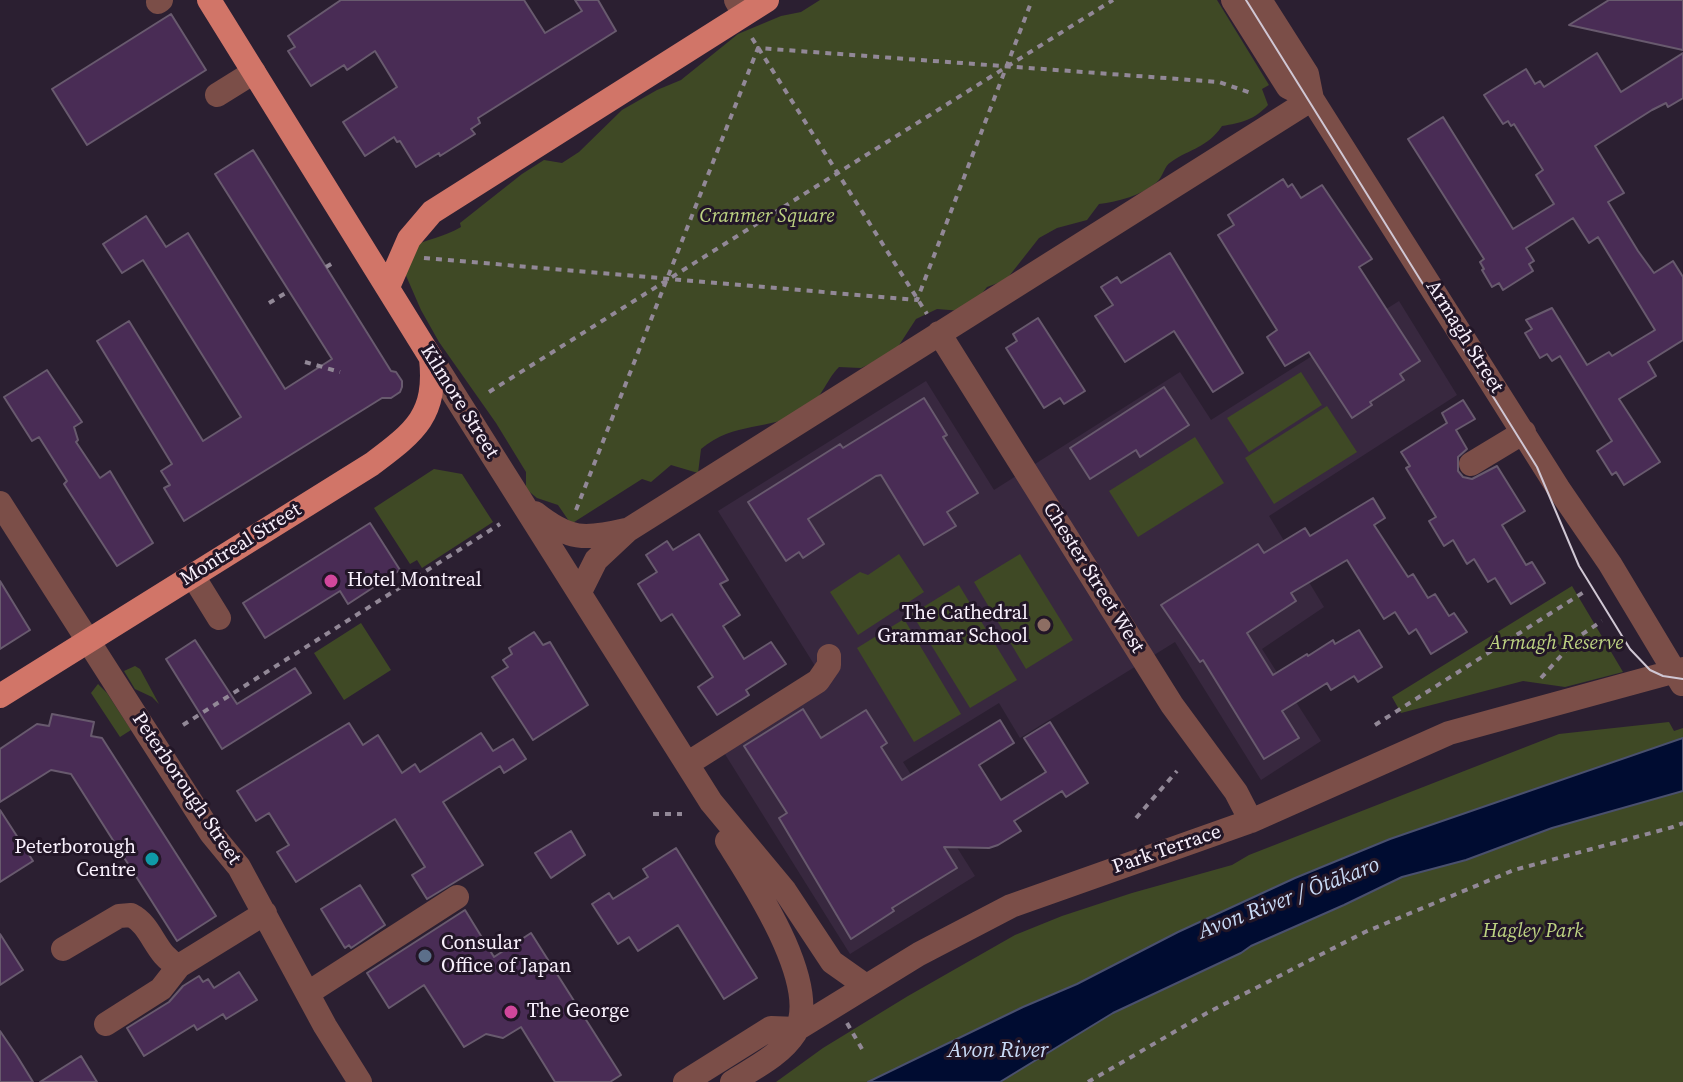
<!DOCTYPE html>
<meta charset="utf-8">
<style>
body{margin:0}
canvas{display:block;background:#2b1f31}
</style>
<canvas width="1683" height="1082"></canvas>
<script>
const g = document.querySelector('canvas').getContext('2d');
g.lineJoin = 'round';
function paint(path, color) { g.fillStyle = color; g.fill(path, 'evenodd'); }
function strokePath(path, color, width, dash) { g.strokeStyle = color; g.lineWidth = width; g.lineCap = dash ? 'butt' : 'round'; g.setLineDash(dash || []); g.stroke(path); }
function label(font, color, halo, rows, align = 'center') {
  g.font = font + ' "Source Serif 4",serif'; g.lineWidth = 6; g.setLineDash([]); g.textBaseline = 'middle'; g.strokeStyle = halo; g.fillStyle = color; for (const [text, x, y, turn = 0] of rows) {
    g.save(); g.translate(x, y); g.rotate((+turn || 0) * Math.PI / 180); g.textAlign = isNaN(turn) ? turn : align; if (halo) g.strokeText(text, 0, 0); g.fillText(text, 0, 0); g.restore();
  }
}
paint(new Path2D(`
 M1399,301L1457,395L1269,516L1324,607L1262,649L1321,741L1261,780L1175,642L1020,738L999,703L903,762L975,876L850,954L713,735L817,669L718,511L926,381L994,490L1180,372L1211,420Z`), '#38283f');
paint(new Path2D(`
 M820,0H1217L1269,85L1262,89L1268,105C1254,120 1241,123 1222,126C1207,148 1191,148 1171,162C1164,166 1163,177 1157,182C1142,195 1118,202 1099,204L1087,220L1057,228L1039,238L1006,280L987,287L975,302L962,311L937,309L916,319L894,353L861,368L839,367C826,380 820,402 804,411C769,431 734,421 701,449L698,473L671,465L651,482L642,479L571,524L558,505L537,498L526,489V472L496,423L439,342L421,310L404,271L409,248C427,239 444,237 461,227L460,223L522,174L544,160L562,163L579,152L622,110L657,90L681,80L738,34L781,16L801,12Z
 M1301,372L1322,405L1249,452L1227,418Z
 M1327,406L1357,452L1274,504L1245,458Z
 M1195,437L1224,483L1138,537L1109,491Z
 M434,469L462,474L493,522L422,568L417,560L410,564L374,508Z
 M899,554L924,592L858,635L830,592L860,572L868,575Z
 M1020,554L1073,640L1026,669L974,582Z
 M959,585L1017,680L970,708L912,614Z
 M1572,586L1623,672L1565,687L1523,681L1401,713L1392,697Z
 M904,619L961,714L914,742L857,648Z
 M361,623L391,670L344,700L314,653Z
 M135,666L140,669L159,704L152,697L135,689L124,671Z
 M98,684L107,693L131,730L120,737L91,693Z
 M1669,722L1674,731L1683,728V1082H776L823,1048L908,996L1015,935L1062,916L1132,893L1232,865L1249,855L1559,734Z`), '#3f4925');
const water = new Path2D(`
 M1683,738V791L1552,828L1466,860L1402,877L1344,905L1251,946L1241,953L1113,1013L1000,1082H868L1023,1007L1077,984L1178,932L1295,878L1390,839Z`);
paint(water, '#000c31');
strokePath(water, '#4a506e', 2);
const building = new Path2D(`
 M341,0H524L545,33L582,11L575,0H598L616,31L478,118L480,123L471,129L475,134L440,156L439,153L416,167L400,141L397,142L394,137L365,156L343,122L397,87L375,51L347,70L344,65L311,86L288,51L295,47L288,36Z
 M1609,0H1683V50L1569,25Z
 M171,14L206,70L87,145L52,89Z
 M1597,53L1621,92L1683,53V98L1668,107L1666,103L1652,110L1595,146L1624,193L1608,202L1638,251L1654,273L1673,261L1683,277V340L1648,362L1656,376L1619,399L1660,462L1624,485L1616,472L1612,475L1597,451L1612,441L1560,356L1552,361L1547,354L1540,358L1525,333L1532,329L1526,320L1552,308L1587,365L1609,352L1612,356L1655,330L1598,237L1589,243L1573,218L1526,248L1534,261L1529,264L1533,271L1503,290L1499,283L1492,287L1482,270L1484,269L1480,262L1484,259L1408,139L1443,117L1513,229L1554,204L1536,175L1543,170L1514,124L1511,126L1508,121L1503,124L1484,95L1526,69L1535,84L1540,81L1544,87Z
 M253,150L391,371L396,372L402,381V387L400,392L391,398H382L184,521L164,488L170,485L161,471L172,464L97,341L129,321L203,441L241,417L143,260L122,273L103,244L146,216L166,247L188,233L285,389L332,359L215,174Z
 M1283,179L1288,187L1292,184L1301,198L1322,185L1372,259L1359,267L1420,361L1400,374L1404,380L1370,402L1372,405L1352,418L1309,352L1285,366L1267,337L1277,330L1218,235L1234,225L1228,215Z
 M1170,253L1243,373L1213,392L1174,331L1125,362L1095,316L1113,305L1101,287L1117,277L1121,283Z
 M1038,318L1085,391L1064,404L1060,398L1044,408L1006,348L1017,341L1013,334Z
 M47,370L82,422L74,427L78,440L76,442L100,478L110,471L153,543L117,566L64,484L67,481L39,437L32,441L4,397Z
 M1164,387L1189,425L1140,457L1136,450L1090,479L1070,448Z
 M924,398L947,435L943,437L978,493L947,512L956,526L924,545L881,475L876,476L808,519L824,544L803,558L799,552L786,561L748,502L840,444L843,448Z
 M1463,400L1475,419L1456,430L1467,449L1458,457V471L1463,477L1472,479L1497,466L1525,511L1502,525L1526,565L1532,562L1545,583L1511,604L1495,578L1488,582L1474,559L1467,564L1453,540L1444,546L1429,521L1436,517L1406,468L1410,466L1401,452L1447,423L1442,413Z
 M1373,498L1385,518L1374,525L1408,577L1413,574L1428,598L1435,594L1449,616L1454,613L1467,632L1431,654L1416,629L1409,634L1395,612L1384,619L1347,560L1291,593L1296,601L1247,633L1273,675L1307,654L1308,656L1333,640L1335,644L1359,630L1382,667L1358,682L1354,676L1331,690L1327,683L1282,711L1299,738L1264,759L1203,660L1200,662L1161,605L1258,544L1264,553L1305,528L1310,536Z
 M370,523L400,570L348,604L340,591L265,638L243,603Z
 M699,534L728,580L720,584L740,615L723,626L744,659L771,642L786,664L746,690L749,695L717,715L698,687L713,677L672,614L661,621L638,584L657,572L646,555L667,541L673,550Z
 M0,581L30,630L0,649Z
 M534,632L543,645L550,642L588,705L533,740L492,677L508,667L503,660L512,654L509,648Z
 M195,640L237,704L295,668L311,693L222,749L166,659Z
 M803,709L821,738L866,710L887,743L881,747L902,780L1000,720L1014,743L979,765L1001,800L1046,772L1024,738L1050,722L1088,783L1066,797L1062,791L1014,821L1021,831L998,845L989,848L944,847L957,868L892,908L894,911L851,939L779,818L787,813L744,746Z
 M52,714L94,722L91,736L102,738L216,916L177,941L71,774L51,770L0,802V749L37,724L49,726Z
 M349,723L363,745L378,735L402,773L415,764L420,772L481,733L493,751L513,739L526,759L504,773L500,766L443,802L483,865L427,899L412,875L425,867L395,819L296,882L277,852L289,845L269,813L256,821L237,791Z
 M0,810L33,861L0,882Z
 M571,831L585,855L551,878L535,853Z
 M676,848L757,978L724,999L678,925L638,951L629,937L618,944L592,904L609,893L613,899L648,877L643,869Z
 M360,885L385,925L351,948L349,945L345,948L321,909Z
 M465,910L494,957L531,933L621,1075L610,1082H555L521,1027L503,1038L486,1034L464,1047L424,985L389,1008L367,973Z
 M0,934L23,970L0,985Z
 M239,972L257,1000L226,1019L223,1014L197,1030L194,1025L144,1056L127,1028L169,1002L183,986L199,976L203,982L208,979L214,988Z
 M0,1031L17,1056L33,1082H0Z
 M81,1056L97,1082H40Z`);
paint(building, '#492c55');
strokePath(building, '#685a6e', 2);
strokePath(new Path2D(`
 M752,38L927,314
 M424,258L917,300L1032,0
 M326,267L336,261
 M269,303L289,291
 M305,362L340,372
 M489,392L1113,0
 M576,510L758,48L1219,82L1251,93
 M1541,678L1578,637L1602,621
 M183,725L500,524
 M1375,725L1584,592
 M653,814H682
 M1136,818L1177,771
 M847,1023L862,1049
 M1088,1082L1207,1013L1365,932L1514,870L1673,827L1683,823`), '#928897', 4, [6, 6]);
strokePath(new Path2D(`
 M736,0L744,14
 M1233,0L1288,87L1312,99L1558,488L1610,564L1682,684
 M1260,0L1307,74L1312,99
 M158,2L161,0
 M217,95L254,72
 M939,333L1172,705L1236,792L1251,821
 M431,358L711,802L785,891L832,962L866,986
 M1471,464L1524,432
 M0,503L211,833L239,867L325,1026L360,1082
 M535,513C569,540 584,540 626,530
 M193,576L219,618
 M580,592L596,560L628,530L1312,99
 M687,764L818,681L829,665V656
 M727,841C752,881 823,986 795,1033C781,1055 754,1068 732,1082
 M63,949L119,916L131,915C153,926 155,956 179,966L265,913
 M308,993L457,897
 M106,1024L161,989L179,966
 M685,1082L771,1028L797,1029L919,954L1011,906L1251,821L1449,733L1683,669`), '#7b4e48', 24);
strokePath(new Path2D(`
 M388,287L409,239L432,212L767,0
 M0,696L372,464C416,431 437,415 431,358L209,0`), '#d17568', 24);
strokePath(new Path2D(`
 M1246,0L1537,467L1579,566L1630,649L1650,670L1663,676L1683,679`), '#d0c7d4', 2);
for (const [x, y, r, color] of [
 [331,581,8,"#d1479c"],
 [1044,625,8,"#8d6e63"],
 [152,859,8,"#0f9aa8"],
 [425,956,8,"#5c6f8a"],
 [511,1012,8,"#d1479c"]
]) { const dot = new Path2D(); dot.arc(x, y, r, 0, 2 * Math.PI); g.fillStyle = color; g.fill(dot); strokePath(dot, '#221627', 3); }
label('italic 20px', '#bdd382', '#221627', [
 ["Cranmer Square",767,217],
 ["Armagh Reserve",1556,644],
 ["Hagley Park",1533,932]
]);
label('20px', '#f8f0fc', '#221627', [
 ["Armagh Street",1464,337,58],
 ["Kilmore Street",459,402,58],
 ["Montreal Street",241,545,-32],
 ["Chester Street West",1093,578,58],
 ["Peterborough Street",186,789,56],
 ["Park Terrace",1167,850,-19]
]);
label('20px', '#f8f0fc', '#221627', [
 ["Hotel Montreal",347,581],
 ["The Cathedral",1028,614,"right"],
 ["Grammar School",1028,637,"right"],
 ["Peterborough",136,848,"right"],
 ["Centre",136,871,"right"],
 ["Consular",441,944],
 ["Office of Japan",441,967],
 ["The George",527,1012]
], 'left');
label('italic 22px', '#c9dbf7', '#221627', [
 ["Avon River / Ōtākaro",1289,899,-21],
 ["Avon River",998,1051]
]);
</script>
